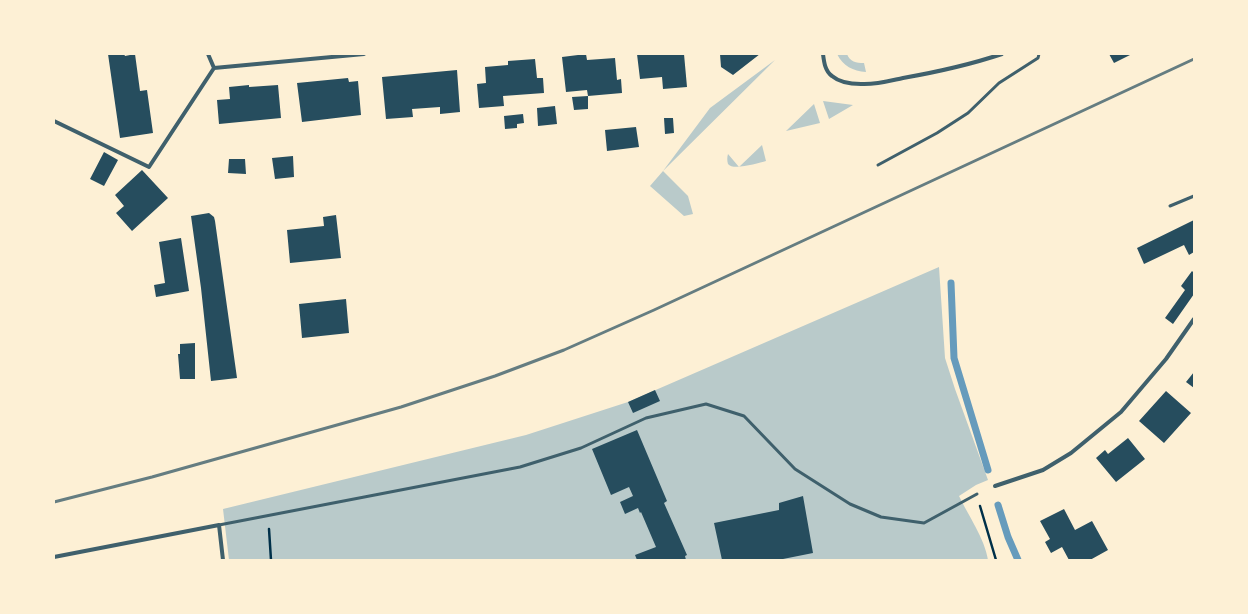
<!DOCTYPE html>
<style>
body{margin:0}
#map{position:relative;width:1248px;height:614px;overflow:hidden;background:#fdf0d5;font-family:"Libre Baskerville",serif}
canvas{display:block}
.frame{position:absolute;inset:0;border:55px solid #fdf0d5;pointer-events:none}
</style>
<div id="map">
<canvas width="1248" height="614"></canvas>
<div class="frame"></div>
</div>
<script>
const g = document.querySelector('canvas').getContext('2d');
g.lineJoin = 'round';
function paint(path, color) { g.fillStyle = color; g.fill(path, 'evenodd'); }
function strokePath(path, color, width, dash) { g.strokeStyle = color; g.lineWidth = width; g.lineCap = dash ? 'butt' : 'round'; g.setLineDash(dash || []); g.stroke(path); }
paint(new Path2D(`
 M837,54H847C850,62 856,63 864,63L866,72C853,71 843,66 837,54Z
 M775,60L663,171L688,196L693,214L684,216L650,186L663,171L710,108Z
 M823,101L853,105L829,119Z
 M814,104L820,123L786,131Z
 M762,145L766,161C758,163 733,171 728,164C727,161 727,157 728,154L739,167Z
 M939,267L945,358L955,389L988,480L976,485L959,496C968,515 985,539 988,560H229L223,509L526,435L628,402Z`), '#b9caca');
strokePath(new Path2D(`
 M951,283L954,358L988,470
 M998,505L1008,537L1018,560`), '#669bbc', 7);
paint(new Path2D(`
 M108,54H124L125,56L135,54L140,91L147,90L153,133L120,138Z
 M586,54L587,60L615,58L617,80L621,79L622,93L588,96L587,90L566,92L562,57Z
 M637,54H684L687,87L663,89L662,77L640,79Z
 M720,54H760L733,75L721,67Z
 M1109,54H1132L1114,63Z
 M535,59L537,78H543L544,93L503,96L504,106L479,108L477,84L486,83L485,67L508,65V61Z
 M457,70L460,112L440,114V107L412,109L413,117L386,119L382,77Z
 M348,78L349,82L358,81L361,115L302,122L297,83Z
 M249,85V87L278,85L281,118L219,124L217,100L230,99L229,87Z
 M588,96V109L574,110L572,97Z
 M555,106L557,124L538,126L537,108Z
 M523,114L524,123L517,124V128L505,129L504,116Z
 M664,118H673L674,133L665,134Z
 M636,127L639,147L607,151L605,130Z
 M104,152L118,160L104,186L90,179Z
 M293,156L294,177L275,179L272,158Z
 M229,159H245L246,174L228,173Z
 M142,170L168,198L132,231L116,213L124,206L115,195Z
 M209,213L214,217L215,221L237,378L211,381L201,288L191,216Z
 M336,215L341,258L290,263L287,230L324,226L323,217Z
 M1194,220V252L1189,255L1184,245L1144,264L1137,248Z
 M181,238L189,291L156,297L154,285L165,283L159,242Z
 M1192,271L1194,273V294L1173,324L1165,318L1185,290L1181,286Z
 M346,299L349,333L302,338L299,304Z
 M195,343V379H180L178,354H180V344Z
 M1194,372V388L1186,382Z
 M655,390L660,401L633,413L628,402Z
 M1166,391L1191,413L1164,443L1139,421Z
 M637,430L667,501L664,503L687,555L685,556L686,560H637L635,555L656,547L641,512L640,513L638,508L625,514L620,502L633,496L629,487L611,495L592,449Z
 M1128,438L1145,459L1116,482L1096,458L1105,450L1108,454Z
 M803,496L813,553L778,560H722L714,523L779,510V503Z
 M1064,509L1075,530L1092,521L1108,550L1090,560H1069L1062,547L1051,553L1045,542L1050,539L1040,521Z`), '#264d5e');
strokePath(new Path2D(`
 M980,506L996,560
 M269,529L271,560`), '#003049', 2.5);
strokePath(new Path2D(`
 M878,165L937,133L968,113L999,83L1038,58L1039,54
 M1170,206L1194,196
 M219,525L520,467L581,448L646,418L706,404L744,416L795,469L850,504L881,517L924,523L977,494`), '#3f606c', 3);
strokePath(new Path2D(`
 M208,54L214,68
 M823,54C824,62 825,71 832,76C839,82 852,84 861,84C875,85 889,81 903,78C937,72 969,65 1002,54
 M214,68L364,54
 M54,121L149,167L214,68
 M995,486L1043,470L1071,453L1121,412L1166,359L1194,319
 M54,557L219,525L223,560`), '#3f606c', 4);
strokePath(new Path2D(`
 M54,502L152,477L401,407L495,376L564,350L654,310L1194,59`), '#657d81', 3);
</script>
